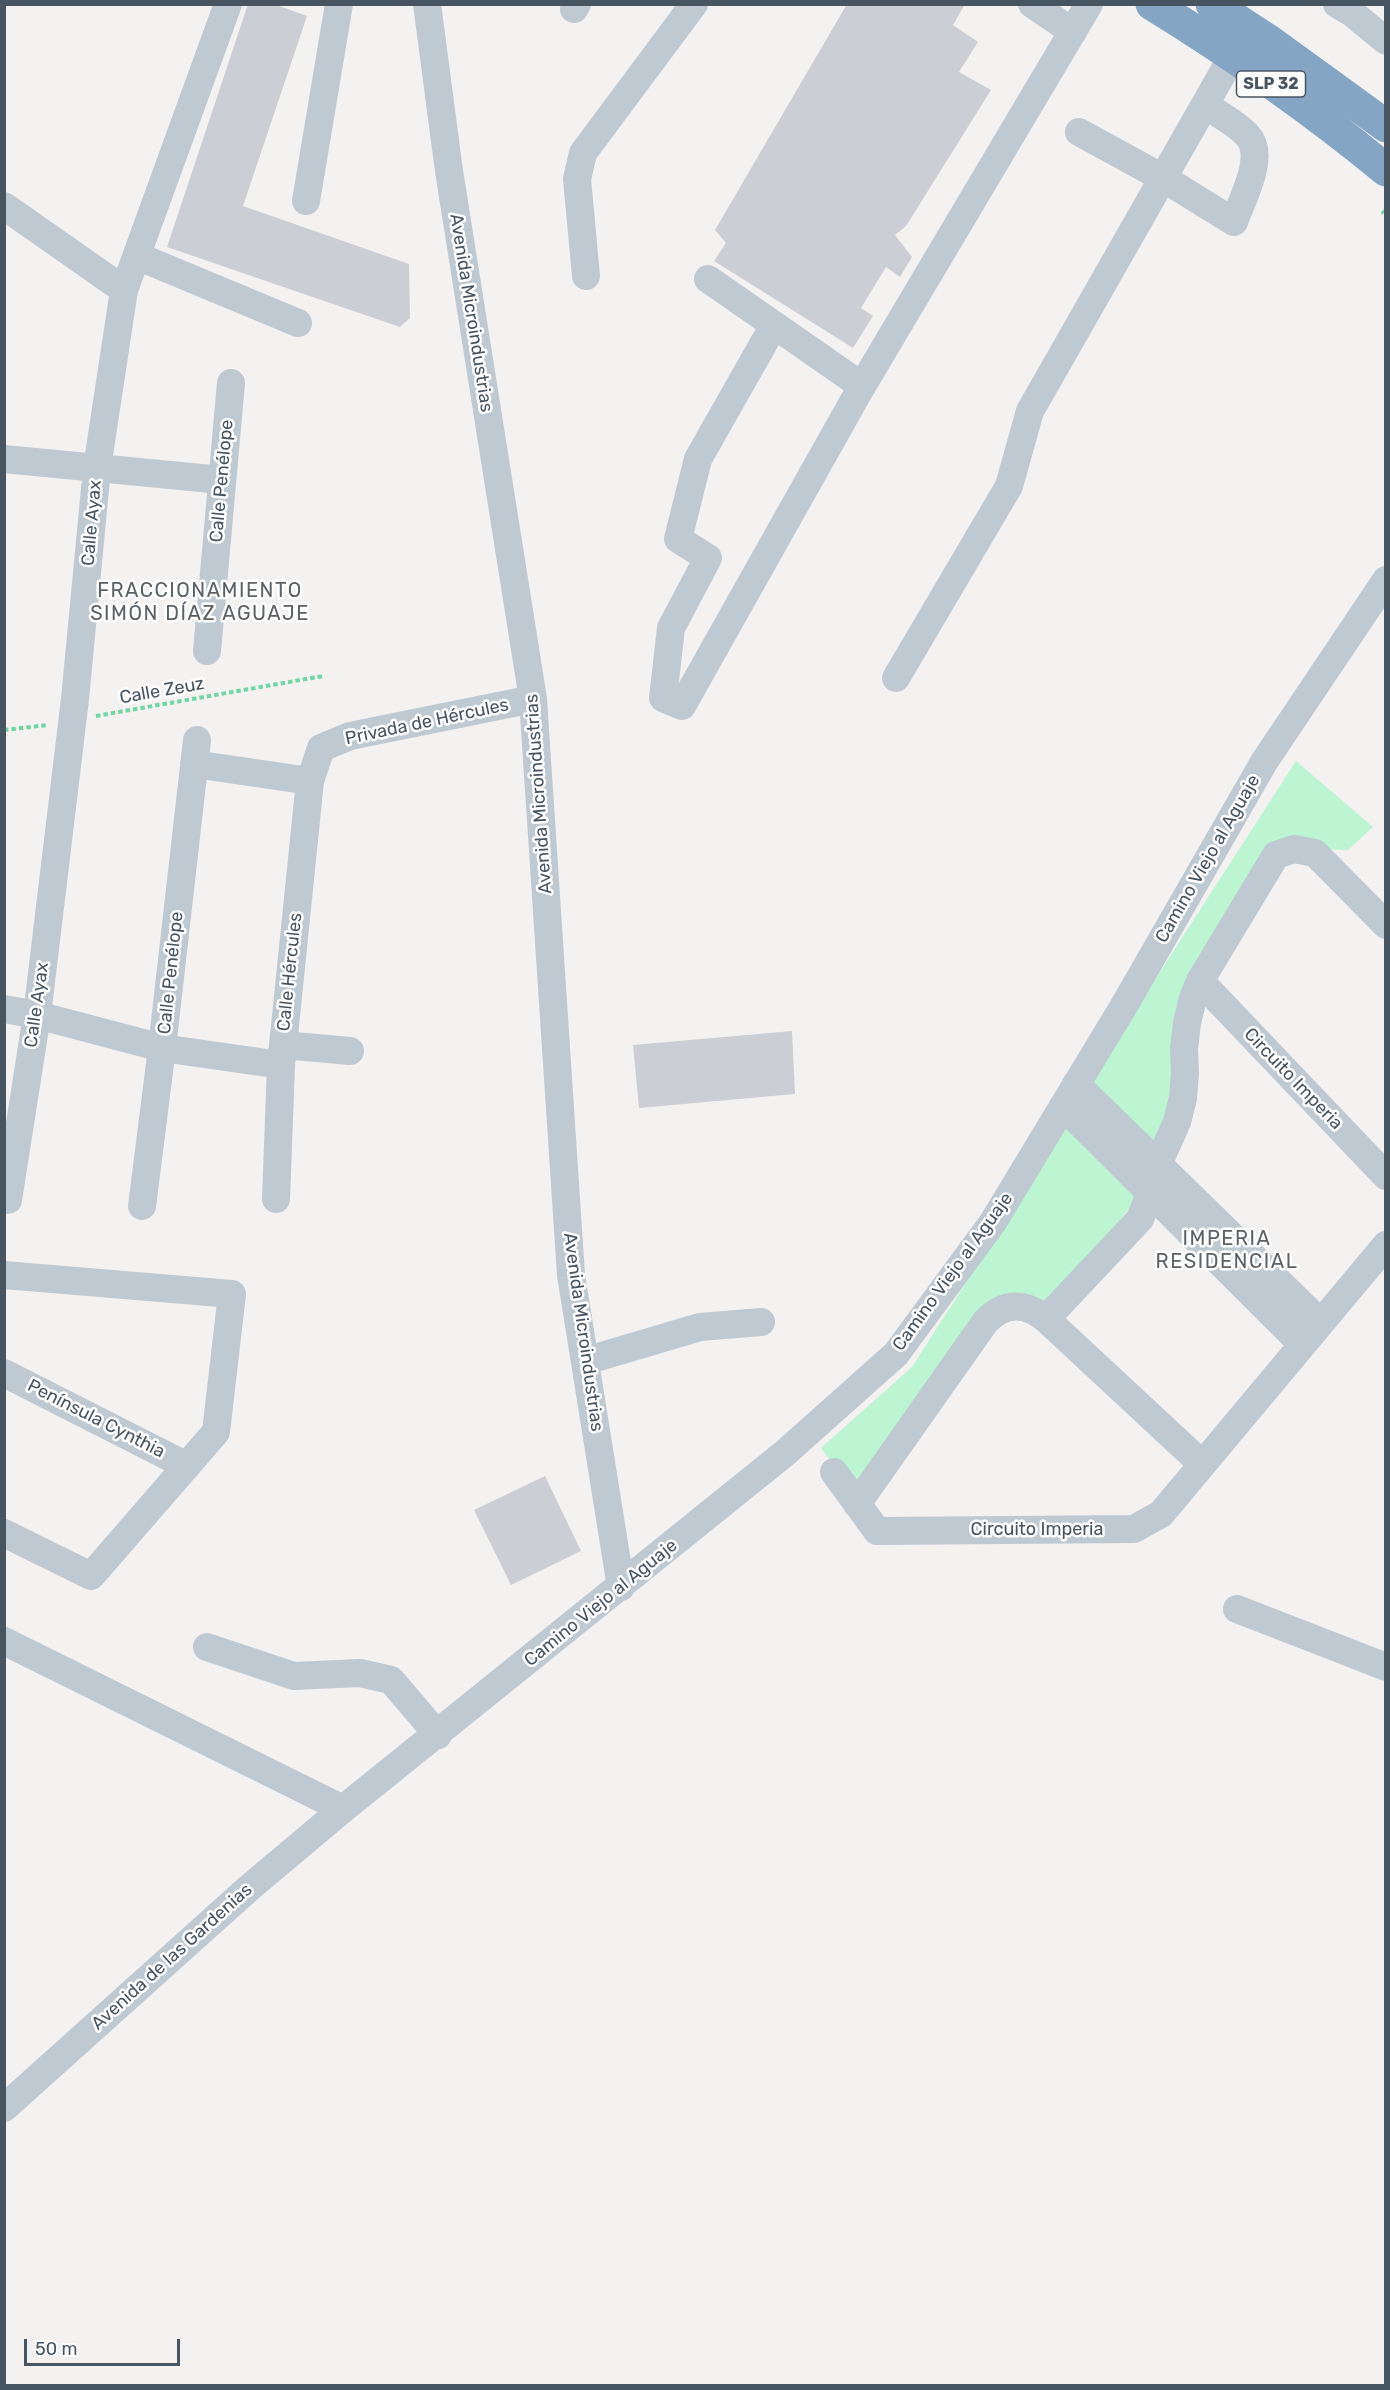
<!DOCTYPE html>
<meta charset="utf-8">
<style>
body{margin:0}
#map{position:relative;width:1390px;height:2390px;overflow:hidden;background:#f4f1f1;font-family:Rubik,sans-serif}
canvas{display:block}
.frame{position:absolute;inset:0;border:6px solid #475561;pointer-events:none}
.scale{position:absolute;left:24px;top:2339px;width:156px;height:27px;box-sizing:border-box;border:3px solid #475561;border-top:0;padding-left:8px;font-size:18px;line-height:21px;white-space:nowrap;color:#475561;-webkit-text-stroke:4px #fff;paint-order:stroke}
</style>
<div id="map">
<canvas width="1390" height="2390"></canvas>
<div class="frame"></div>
<div class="scale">50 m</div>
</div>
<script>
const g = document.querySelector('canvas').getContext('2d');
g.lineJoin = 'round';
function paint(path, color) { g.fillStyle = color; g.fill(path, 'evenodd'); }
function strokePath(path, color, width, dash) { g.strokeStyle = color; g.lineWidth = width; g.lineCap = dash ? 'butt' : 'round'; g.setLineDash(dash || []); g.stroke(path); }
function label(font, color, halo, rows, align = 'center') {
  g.font = font + ' Rubik,sans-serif'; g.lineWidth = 5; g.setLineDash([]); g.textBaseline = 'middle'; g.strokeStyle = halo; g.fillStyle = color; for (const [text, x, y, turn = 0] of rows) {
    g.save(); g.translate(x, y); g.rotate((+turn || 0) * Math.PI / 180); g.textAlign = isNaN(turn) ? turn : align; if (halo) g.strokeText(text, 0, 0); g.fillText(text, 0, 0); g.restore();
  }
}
paint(new Path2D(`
 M1296,761L1373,827L1348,850L1316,849L1294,843L1197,978L1159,1153L1089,1082Z
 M1069,1122L1140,1196L1045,1309L997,1305L857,1495L821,1448L912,1367Z`), '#bdf4d2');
paint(new Path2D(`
 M248,4H274L307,16L243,206L409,264L410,318L400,327L167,247Z
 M847,4H965L953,25L978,42L959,72L991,90L906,226L895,235L912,257L900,277L886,267L861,308L873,316L853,348L714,261L726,243L715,230Z
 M792,1031L795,1094L639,1108L633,1045Z
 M545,1476L581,1551L511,1585L474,1510Z`), '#cbced4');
strokePath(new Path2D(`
 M1386,210L1383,213L1386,215
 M96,716L323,676
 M4,730L48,725`), '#71d6a3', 4, [4.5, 3]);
strokePath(new Path2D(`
 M427,4L449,171L533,699L571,1275L621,1587
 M1032,4L1073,32
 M1337,4L1352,13L1386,41
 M574,9L577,4
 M1079,132L1163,178L1234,222C1242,199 1267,155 1247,135C1236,123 1218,114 1205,105
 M306,201L339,4
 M4,206L124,290
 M137,256L298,323
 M586,276L577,179L583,153L694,4
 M708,279L862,386
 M774,325L698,459L678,539L708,558L671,628L663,698L682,706L862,386L1089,4
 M4,459L222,480
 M207,651L231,383
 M896,678L1009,486L1030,411L1232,57
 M194,764L310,781
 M1200,981L1386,1176
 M4,1009L37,1015L162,1048L281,1065
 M283,1045L350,1051
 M1076,1084L1320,1322
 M1063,1106L1302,1344
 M276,1199L281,1065L310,781L321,748L350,736L533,699
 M8,1200L37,1015L75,699L97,468L124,290L228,4
 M142,1206L162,1048L197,740
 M4,1275L232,1294L216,1432L91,1576L4,1533
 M1046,1319L1202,1464
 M585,1361L700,1327L761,1322
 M4,1373L187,1466
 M834,1472L877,1531L1134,1529L1161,1514L1386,1245
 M857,1504L986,1321C1005,1302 1025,1302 1046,1319L1140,1219L1150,1194L1159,1162L1177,1122L1183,1098L1185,1073L1184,1049L1187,1023L1193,998L1200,981L1276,855L1294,849L1315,853L1386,925
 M1237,1609L1386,1667
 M4,1641L343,1809
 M207,1647L294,1676L360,1673L391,1680L438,1735
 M4,2108L249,1888L343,1809L785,1453L896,1354L993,1222L1125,1004L1264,762L1386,580`), '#bec9d2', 28);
strokePath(new Path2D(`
 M1152,4C1233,54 1312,109 1386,170
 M1212,4L1269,41L1386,126`), '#85a5c4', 33);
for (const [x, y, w] of [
 [1271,84,69]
]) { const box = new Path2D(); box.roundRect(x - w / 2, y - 13, w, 26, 4.5); g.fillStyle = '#fff'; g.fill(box); strokePath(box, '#475561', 1.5); }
label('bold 16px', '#475561', null, [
 ["SLP 32",1271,84]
]);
label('18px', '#475561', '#fff', [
 ["Avenida Microindustrias",471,313,81],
 ["Calle Penélope",222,481,-85],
 ["Calle Ayax",92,523,-85],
 ["Calle Zeuz",162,691,-10],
 ["Privada de Hércules",427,722,-12],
 ["Avenida Microindustrias",539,794,-94],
 ["Camino Viejo al Aguaje",1208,859,-60],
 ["Calle Hércules",290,972,-84],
 ["Calle Penélope",171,973,-84],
 ["Calle Ayax",37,1005,-82],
 ["Circuito Imperia",1293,1079,46],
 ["Camino Viejo al Aguaje",953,1272,-54],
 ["Avenida Microindustrias",583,1332,82],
 ["Península Cynthia",96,1419,27],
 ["Circuito Imperia",1037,1530],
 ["Camino Viejo al Aguaje",601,1603,-39],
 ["Avenida de las Gardenias",172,1957,-42]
]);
g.letterSpacing = '1.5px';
label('20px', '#5d6267', '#fff', [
 ["FRACCIONAMIENTO",200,591],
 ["SIMÓN DÍAZ AGUAJE",200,614],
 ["IMPERIA",1227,1239],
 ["RESIDENCIAL",1227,1262]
]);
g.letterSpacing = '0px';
</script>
